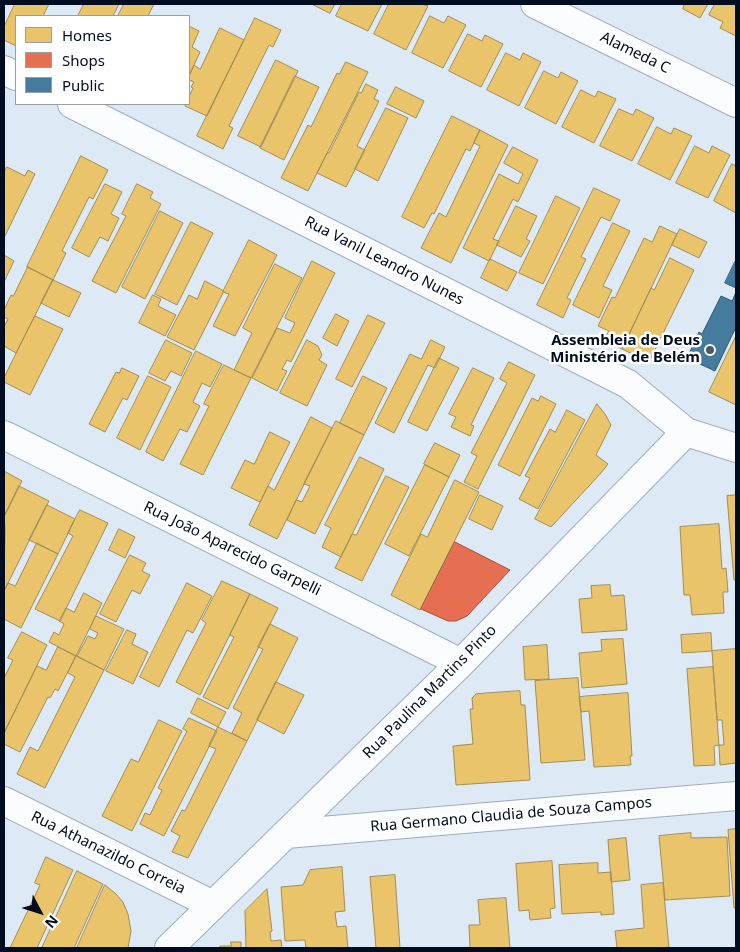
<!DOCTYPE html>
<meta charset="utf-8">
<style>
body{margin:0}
#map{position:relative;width:740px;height:952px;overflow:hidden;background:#dde9f5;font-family:"Noto Sans",sans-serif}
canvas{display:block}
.frame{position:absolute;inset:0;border:5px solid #000c1f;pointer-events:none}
.legend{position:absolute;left:15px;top:15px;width:175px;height:90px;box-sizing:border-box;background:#fff;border:1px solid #999ea5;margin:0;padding:6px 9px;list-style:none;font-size:15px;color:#000c1f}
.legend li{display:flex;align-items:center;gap:10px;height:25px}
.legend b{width:25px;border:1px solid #999ea5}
.north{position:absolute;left:15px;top:887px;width:50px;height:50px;-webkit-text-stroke:4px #fff;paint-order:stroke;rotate:130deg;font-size:14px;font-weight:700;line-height:20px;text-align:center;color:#000c1f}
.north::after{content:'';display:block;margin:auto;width:18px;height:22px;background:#000c1f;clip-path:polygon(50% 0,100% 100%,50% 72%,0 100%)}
</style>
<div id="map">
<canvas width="740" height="952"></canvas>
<div class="frame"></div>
<ul class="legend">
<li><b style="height:14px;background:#e9c46a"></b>Homes</li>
<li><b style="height:14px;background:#e76f51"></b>Shops</li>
<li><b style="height:14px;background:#457b9d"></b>Public</li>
</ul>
<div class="north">N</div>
</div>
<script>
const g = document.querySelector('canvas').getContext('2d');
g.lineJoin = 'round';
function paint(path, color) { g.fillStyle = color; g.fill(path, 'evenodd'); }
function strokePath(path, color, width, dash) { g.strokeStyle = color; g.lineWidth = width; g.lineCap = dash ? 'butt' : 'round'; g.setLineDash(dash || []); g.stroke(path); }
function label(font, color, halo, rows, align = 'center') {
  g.font = font + ' "Noto Sans",sans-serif'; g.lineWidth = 5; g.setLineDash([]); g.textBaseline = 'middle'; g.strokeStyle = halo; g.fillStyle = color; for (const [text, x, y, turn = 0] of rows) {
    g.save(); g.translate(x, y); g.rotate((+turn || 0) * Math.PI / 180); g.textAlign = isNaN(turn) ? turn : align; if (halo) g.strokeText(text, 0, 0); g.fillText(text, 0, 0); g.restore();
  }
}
const homes = new Path2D(`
 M15,4H49L43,16H16V46L4,40V27Z
 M84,4H119L113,16H78Z
 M124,4H154L148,16H118Z
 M312,4H335L330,13Z
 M342,4H382L368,31L336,16Z
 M389,4H422L428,6L406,50L374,34Z
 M685,4H708L700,18L683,9Z
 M715,4H736V36L720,28L723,22L709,15Z
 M430,16L444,23L448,16L466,25L443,68L412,53Z
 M255,18L281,30L273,47L269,45L229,126L233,128L223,149L197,136Z
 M189,26L199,31L192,47L200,52L189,76Z
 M220,28L244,40L207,116L185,106V104H189V97L193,88L191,87L194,82L189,80V76L194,65L200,69Z
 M468,34L482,41L485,35L503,44L481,87L449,71Z
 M506,53L520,60L523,53L541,62L519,106L487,90Z
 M276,60L298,71L261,147L238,136Z
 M346,62L368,72L308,191L281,178L308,125L311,127L337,73L339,74Z
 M544,71L558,78L561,72L578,81L556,124L525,108Z
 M295,76L319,87L284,160L260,148Z
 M366,84L378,90L374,99L379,101L357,146L365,150L346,187L317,173L327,153H329L359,92L361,93Z
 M396,87L424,101L416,118L387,104Z
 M581,90L595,97L598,91L616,99L594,143L562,127Z
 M386,108L408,118L378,181L355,169Z
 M619,109L633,115L636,109L654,118L632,161L600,146Z
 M452,116L480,130L470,151L466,149L434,214L432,213L424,228L402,217Z
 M657,127L671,134L674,128L692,136L670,180L638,164Z
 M480,130L508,145L451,263L421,248L439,213L446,217L480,146L474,143Z
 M695,146L709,153L712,146L730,155L708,198L676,183Z
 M513,147L538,160L518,202L513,199L493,239L499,241L489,261L463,248L499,174L518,184L523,174L504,163Z
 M81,156L108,170L93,199L89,197L62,251L66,253L53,280L27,267Z
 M732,164L736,166V213L714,201Z
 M7,167L25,176L28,170L35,174L4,238V173Z
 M105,184L122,192L111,214L119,218L108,241L100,237L89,257L72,248Z
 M137,184L153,192L150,198L161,204L116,293L92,281L126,216L122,214Z
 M594,188L620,200L610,221L601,217L581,257L586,259L567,298L571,300L563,318L537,305Z
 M556,196L580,208L543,284L519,273Z
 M516,206L537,216L526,239L530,241L521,257L497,245Z
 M160,211L183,223L145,299L122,287Z
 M191,222L213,233L177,305L155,294Z
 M613,223L630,231L603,286L612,290L599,318L573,305Z
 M660,226L677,234L622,349L604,339L609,331L598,326L612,297L615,298L644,238L652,242Z
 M680,229L707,242L699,258L672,245Z
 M249,240L277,255L235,336L213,326L229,294L223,292Z
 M4,255L14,261L4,282Z
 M670,258L694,270L649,362L622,349L651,288L654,290Z
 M490,259L517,272L507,291L481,278Z
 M312,261L335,273L291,362L287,360L282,369L287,371L277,391L252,378L277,328L290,333L295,323L285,318Z
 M275,264L302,278L251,378L234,370L252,333L243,328Z
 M28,267L53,280L16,353L4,346V327L8,319L4,317V310L11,295L13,296Z
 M53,280L81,293L69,317L41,303Z
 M205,281L224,291L194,350L167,337L189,295L197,299Z
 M153,295L161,299L158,306L176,315L165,336L139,323Z
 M336,314L349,321L337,346L323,338Z
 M368,315L385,323L352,387L336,379Z
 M35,316L63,329L30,395L4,382V378Z
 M736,336V405L709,392Z
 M166,340L192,353L181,376L171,371L165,381L149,373Z
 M307,340L318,346L322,355L319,360L327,365L307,406L280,393Z
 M431,340L445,347L435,368L428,365L394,433L375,423L410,354L421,359Z
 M196,351L222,364L210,387L202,383L193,402L200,406L187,432L180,429L163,461L146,452Z
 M439,358L459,368L427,431L408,422Z
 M509,362L535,375L478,489L464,482L477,456L471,453L507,383L500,379Z
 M224,365L251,378L203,475L180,464L209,406L204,404Z
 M122,368L139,376L127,400L123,398L105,432L89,424L116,372L119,373Z
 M473,368L494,378L471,425L474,426L470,436L451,427L456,417L449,414Z
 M148,376L171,387L140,450L117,438Z
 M363,376L387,388L364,435L340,423Z
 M541,396L556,404L520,476L498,465L532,398L538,401Z
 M597,404L605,414L611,425L596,455L608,464L601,473L551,527L535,519Z
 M567,410L585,420L538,509L519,499L530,478L525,476L550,429L555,432Z
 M311,417L332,428L277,539L249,525L268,486L274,490Z
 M336,421L364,435L315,534L287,520L296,500L302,502L310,486L304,484Z
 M270,432L290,442L260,502L231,488L245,460L254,464Z
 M435,443L460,455L449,477L424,464Z
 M360,457L384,469L341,557L322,547L331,528L325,525Z
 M425,465L449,477L409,556L385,544Z
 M4,471L22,481L5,515L4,514Z
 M386,476L409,487L362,581L335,568L352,534L356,535Z
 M455,480L479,492L420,610L391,595L421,534L427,537Z
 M19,486L49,501L4,591L5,527L4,517Z
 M480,495L503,506L492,530L469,519Z
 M735,495H736V580H734L727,496Z
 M47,505L75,519L58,554L29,540Z
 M80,510L108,523L60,621L35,609L73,536L68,533Z
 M719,524L722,569L726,568L728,592H723L724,613L692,615L690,595H684L680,527Z
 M119,529L135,537L125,558L109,550Z
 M37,543L58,554L21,628L4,619V591L8,583L15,586Z
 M130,555L146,563L142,571L150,575L140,594L132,590L116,622L100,614Z
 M222,581L250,594L200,695L176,682L206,623L202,620Z
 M187,583L212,596L193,633L187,630L159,687L140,677Z
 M610,585L611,596L624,595L627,630L582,633L579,599L592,598L591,586Z
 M84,593L102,603L76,656L49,642L54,632L59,635L64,624L59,621L66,608L74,612Z
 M250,594L278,608L228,709L203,697L234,637L230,635Z
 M96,616L124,629L104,670L77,656L88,636L95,639L98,633L90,629Z
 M270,624L298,638L247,741L232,733L242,713L233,708L263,649L258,647Z
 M127,630L136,634L132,644L148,652L133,684L106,671Z
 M22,632L47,645L4,733V678L13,660L8,658Z
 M711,633L712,651L682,653L681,635Z
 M623,639L627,684L582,688L579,653L602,651L601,640Z
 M547,645L549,679L525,680L523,647Z
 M58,647L76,656L58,691L55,689L50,698L48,697L20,752L4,744V733L37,666L46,670Z
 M736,649V763L720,765L719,745H724L722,720H717L712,651Z
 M76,656L104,670L45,788L17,774L30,747L38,751L75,677L68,673Z
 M713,667L719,745L714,746L715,765L694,766L687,669Z
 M578,678L585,760L541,763L535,681Z
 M276,682L304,695L284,734L257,720Z
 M520,691L521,705H525L530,780L456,785L453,746L473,744L470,709H473L472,698L476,694Z
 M628,693L632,756H630L631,765L594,767L589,711L581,712L579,697Z
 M198,698L226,712L218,727L191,713Z
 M189,718L217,731L164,836L140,824L145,813L150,815L162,790L158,788L187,731L183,729Z
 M159,720L182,731L132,831L102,816L131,759L138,762Z
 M218,727L247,741L188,858L172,852L180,836L171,831L182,810L185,811L216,749L209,746Z
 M736,829V908H734L728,830Z
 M691,833V838L727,837L730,896L665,900L659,836Z
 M626,838L630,880L611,882L608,840Z
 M46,857L73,870L37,948H10L40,885L35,883Z
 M552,861L555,908L550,909L551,918L530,920L529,910L519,911L516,864Z
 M598,863V873L611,872L614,914L601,915V912L562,914L559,865Z
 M342,867L345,911L335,912L337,927L346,926L348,948H306L305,940L285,941L281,887L303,885L310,870Z
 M77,871L103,884L74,948H42Z
 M395,875L400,948H376L370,877Z
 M663,883L669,948H617L615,931L644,928L641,885Z
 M105,885L116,894L123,902L128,914L131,931L128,948H77Z
 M267,889L272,931L270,932L271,941L281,940L282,948H246L245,911Z
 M506,898L510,948H470L469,925H480L478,900Z
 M231,942H241V948H220V946H231Z`);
paint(homes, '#e9c46a');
strokePath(homes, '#a38d54', 1);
const shops = new Path2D(`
 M455,542L510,570L467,616L456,621H448L421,609Z`);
paint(shops, '#e76f51');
strokePath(shops, '#a25142', 1);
const public = new Path2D(`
 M735,262L736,263V288L725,283Z
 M736,292V327L715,371L687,358L699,332L702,334L721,296L732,301Z`);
paint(public, '#457b9d');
strokePath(public, '#305a77', 1);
const minor = new Path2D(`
 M535,4L736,103
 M4,70L16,76
 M72,104L628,384L686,432L736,448
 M4,435L461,663
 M4,801L213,905
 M286,834L736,796
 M169,948L461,663L686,432`);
strokePath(minor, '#9faebc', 30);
strokePath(minor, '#fafcfe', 28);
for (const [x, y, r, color] of [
 [710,350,5,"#4d596a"]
]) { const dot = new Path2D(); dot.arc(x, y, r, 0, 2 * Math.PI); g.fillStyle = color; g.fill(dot); strokePath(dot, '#fff', 2); }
label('15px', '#000c1f', '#fff', [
 ["Alameda C",635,53,26],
 ["Rua Vanil Leandro Nunes",384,261,27],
 ["Rua João Aparecido Garpelli",232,549,26],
 ["Rua Paulina Martins Pinto",430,692,-45],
 ["Rua Germano Claudia de Souza Campos",511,815,-5],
 ["Rua Athanazildo Correia",108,853,26]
]);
label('bold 15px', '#000c1f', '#fff', [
 ["Assembleia de Deus",700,341],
 ["Ministério de Belém",700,358]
], 'right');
</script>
